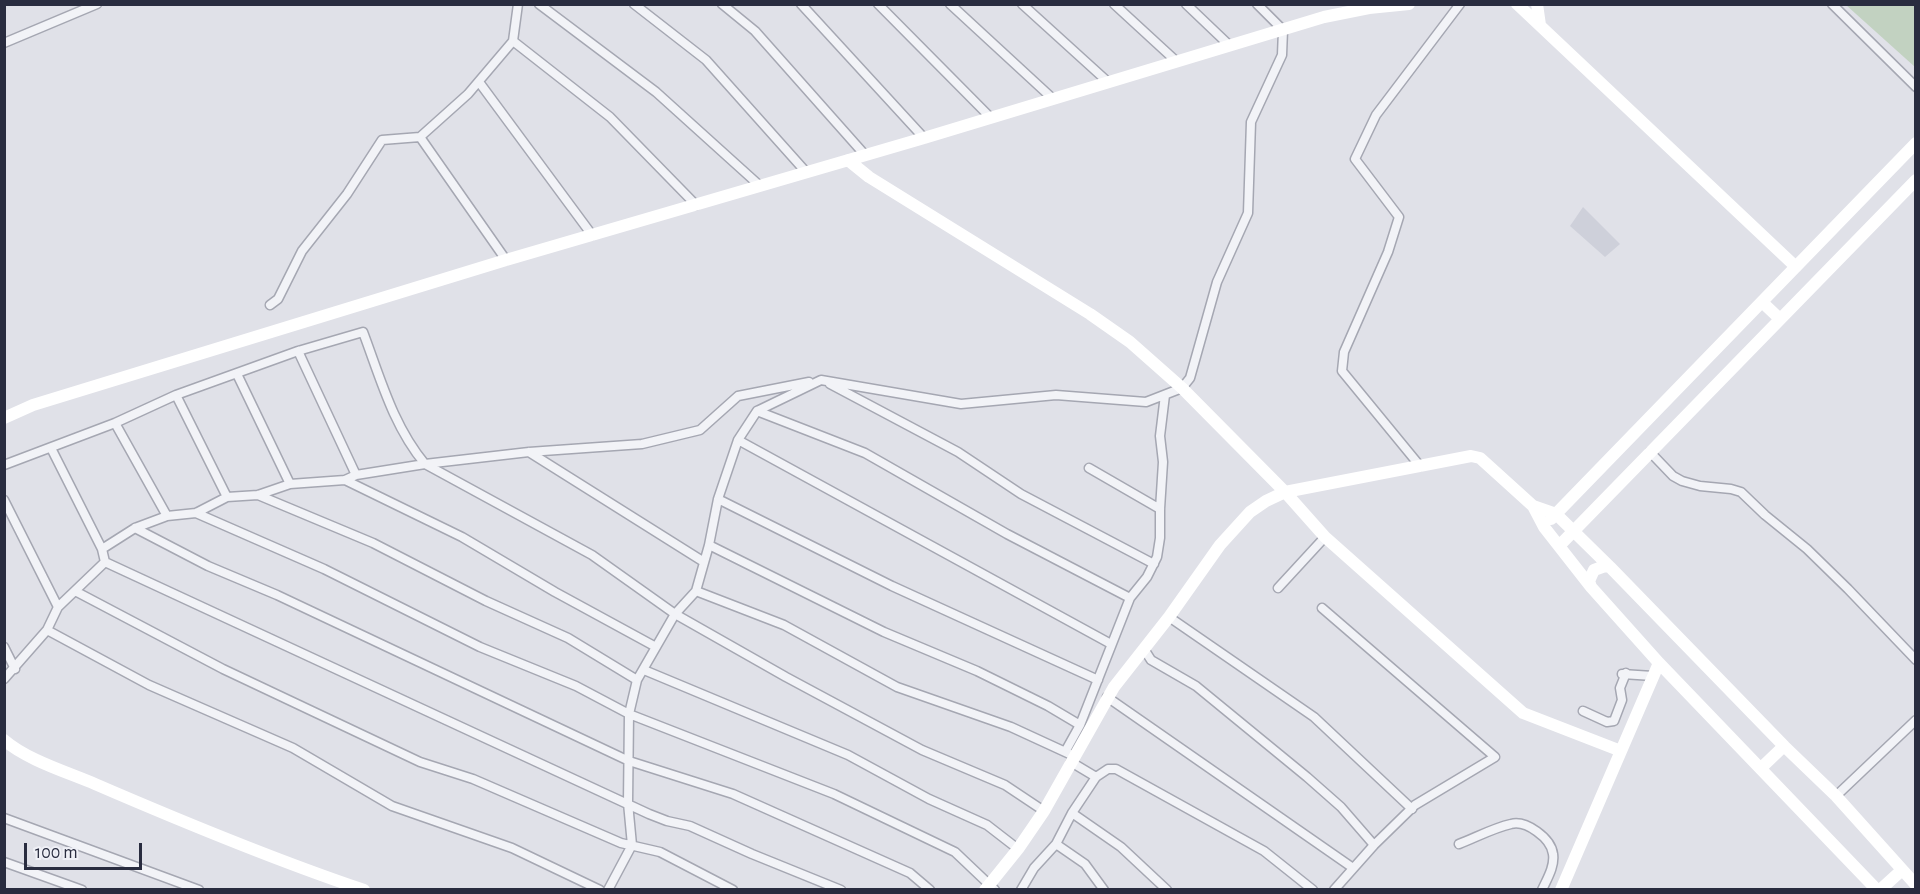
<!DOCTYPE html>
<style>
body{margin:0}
#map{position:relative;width:1920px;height:894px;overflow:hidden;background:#e0e1e8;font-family:"Alegreya Sans",sans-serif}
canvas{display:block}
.frame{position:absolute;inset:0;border:6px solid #292c3f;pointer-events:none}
.scale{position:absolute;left:24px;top:843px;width:118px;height:27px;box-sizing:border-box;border:3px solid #292c3f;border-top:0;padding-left:8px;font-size:18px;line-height:21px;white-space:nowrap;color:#292c3f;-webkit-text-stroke:4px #eff0f6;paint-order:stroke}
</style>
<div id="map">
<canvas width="1920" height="894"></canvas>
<div class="frame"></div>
<div class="scale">100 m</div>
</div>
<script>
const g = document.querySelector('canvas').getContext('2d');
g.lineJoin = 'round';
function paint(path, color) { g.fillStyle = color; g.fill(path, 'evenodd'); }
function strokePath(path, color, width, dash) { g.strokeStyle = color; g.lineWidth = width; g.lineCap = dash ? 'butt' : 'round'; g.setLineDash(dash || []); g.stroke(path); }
paint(new Path2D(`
 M1583,207L1620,244L1605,257L1570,226Z`), '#ced0da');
paint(new Path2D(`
 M1846,5H1915V67Z`), '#c2d2c1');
const street = new Path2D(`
 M539,4L656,92L759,185
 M634,4L706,60L806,172
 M722,4L755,31L865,155
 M801,4L924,138
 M878,4L990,117
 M950,4L1052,98
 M1022,4L1108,82
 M1114,4L1176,61
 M1186,4L1229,45
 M1832,4L1916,87
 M513,41L610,117L696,205
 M4,43L97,4
 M479,82L592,235
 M420,137L506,260
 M270,305L278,299L302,251L347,194L382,140L420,137L468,94L513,41L518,4
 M298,351L356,475
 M237,374L290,484
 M830,384L958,452L1021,494L1154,564
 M176,395L227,497
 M757,411L865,453L1007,534L1130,598
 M115,423L167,516
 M738,440L1111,644
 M51,448L102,549
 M529,452L704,562
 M1650,452L1673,476L1682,481L1700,486L1731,489L1741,492L1765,515L1807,549L1848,589L1916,660
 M4,465L115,423L176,395L298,351L363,332C380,377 393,426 425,464L592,555L675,614L786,677L922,750L1005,785L1044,811
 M1420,466L1342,371L1344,352L1388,252L1399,217L1355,159L1376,115L1460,4
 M1089,468L1160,509
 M345,480L462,537L555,592L656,647
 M258,495L373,543L486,601L568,638L637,680
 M718,499L892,586L1098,680
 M4,500L58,607
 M196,513L324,569L480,647L576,686L629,714L834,794L955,852L995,890
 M135,528L208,566L277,595L629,761L733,794L910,873L930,890
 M709,545L884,632L977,671L1048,706L1080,725
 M105,562L649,814L667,821L690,826L752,854L841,890
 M1278,588L1325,537
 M75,591L223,669L420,762L473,779L621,843L660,852L733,890
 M696,591L784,625L897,687L1011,727L1074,756
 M1322,608L1495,757L1415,805L1374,845L1334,890
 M1169,617L1314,717L1412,809
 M47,630L149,685L293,748L392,806L512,848L600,890
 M4,647L15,669
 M1144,649L1151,660L1196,686L1307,777L1341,807L1374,845
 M644,670L848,755L929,799L987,825L1018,849
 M1622,674L1653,676
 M4,679L47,630L58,607L105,562L102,549L135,528L167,516L196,513L227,497L258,495L290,484L345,480L356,475L425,464L529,452L642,444L700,430L738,396L809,382
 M1107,697L1353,868
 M1583,711L1607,722L1614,721L1622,700L1620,688L1626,673
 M1065,752L1080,725L1130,598L1147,577L1157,557L1160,538V509L1163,462L1160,436L1165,395
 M1071,762L1096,777L1108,769H1116L1264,851L1313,890
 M1836,796L1916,720
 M1072,813L1121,847L1167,890
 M4,818L199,890
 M1056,844L1085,864L1104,890
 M1459,844C1475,838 1493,828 1511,824C1526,820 1551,838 1553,854C1555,866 1547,879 1542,890
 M4,862L82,890
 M608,890L632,845L628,803L629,714L637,680L675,614L696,591L709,545L718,499L738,440L757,411L821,380L961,404L1056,395L1146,402L1182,388L1190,378L1217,282L1248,213L1251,122L1282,55L1283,30L1257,4
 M1021,890L1034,868L1056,844L1072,813L1096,777`);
strokePath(street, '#a5a7b2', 11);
strokePath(street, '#f2f3f7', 8);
strokePath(new Path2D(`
 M1517,4L1796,267
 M1537,4L1540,25
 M848,160L869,177L1090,314L1130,342L1182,388L1285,492L1325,537L1523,713L1621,751
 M1762,302L1780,319
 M4,418L33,405L506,260L924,138L1324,17L1369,8L1409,4
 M1533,506L1556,514L1610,567L1784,746L1836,796L1916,885
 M1551,519L1916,143
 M1559,546L1916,180
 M1591,587L1589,581L1594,570L1605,566L1610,567
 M4,740C27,760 67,772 95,784C183,822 272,859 364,890
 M1761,768L1784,746
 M985,890L1018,849L1044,811L1114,687L1169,617L1220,545L1250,512L1266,501L1285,492L1471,456L1480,458L1533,506L1544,527L1591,587L1659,663L1877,890
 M1561,890L1659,663
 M1880,890L1902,870`), '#fff', 12);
</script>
